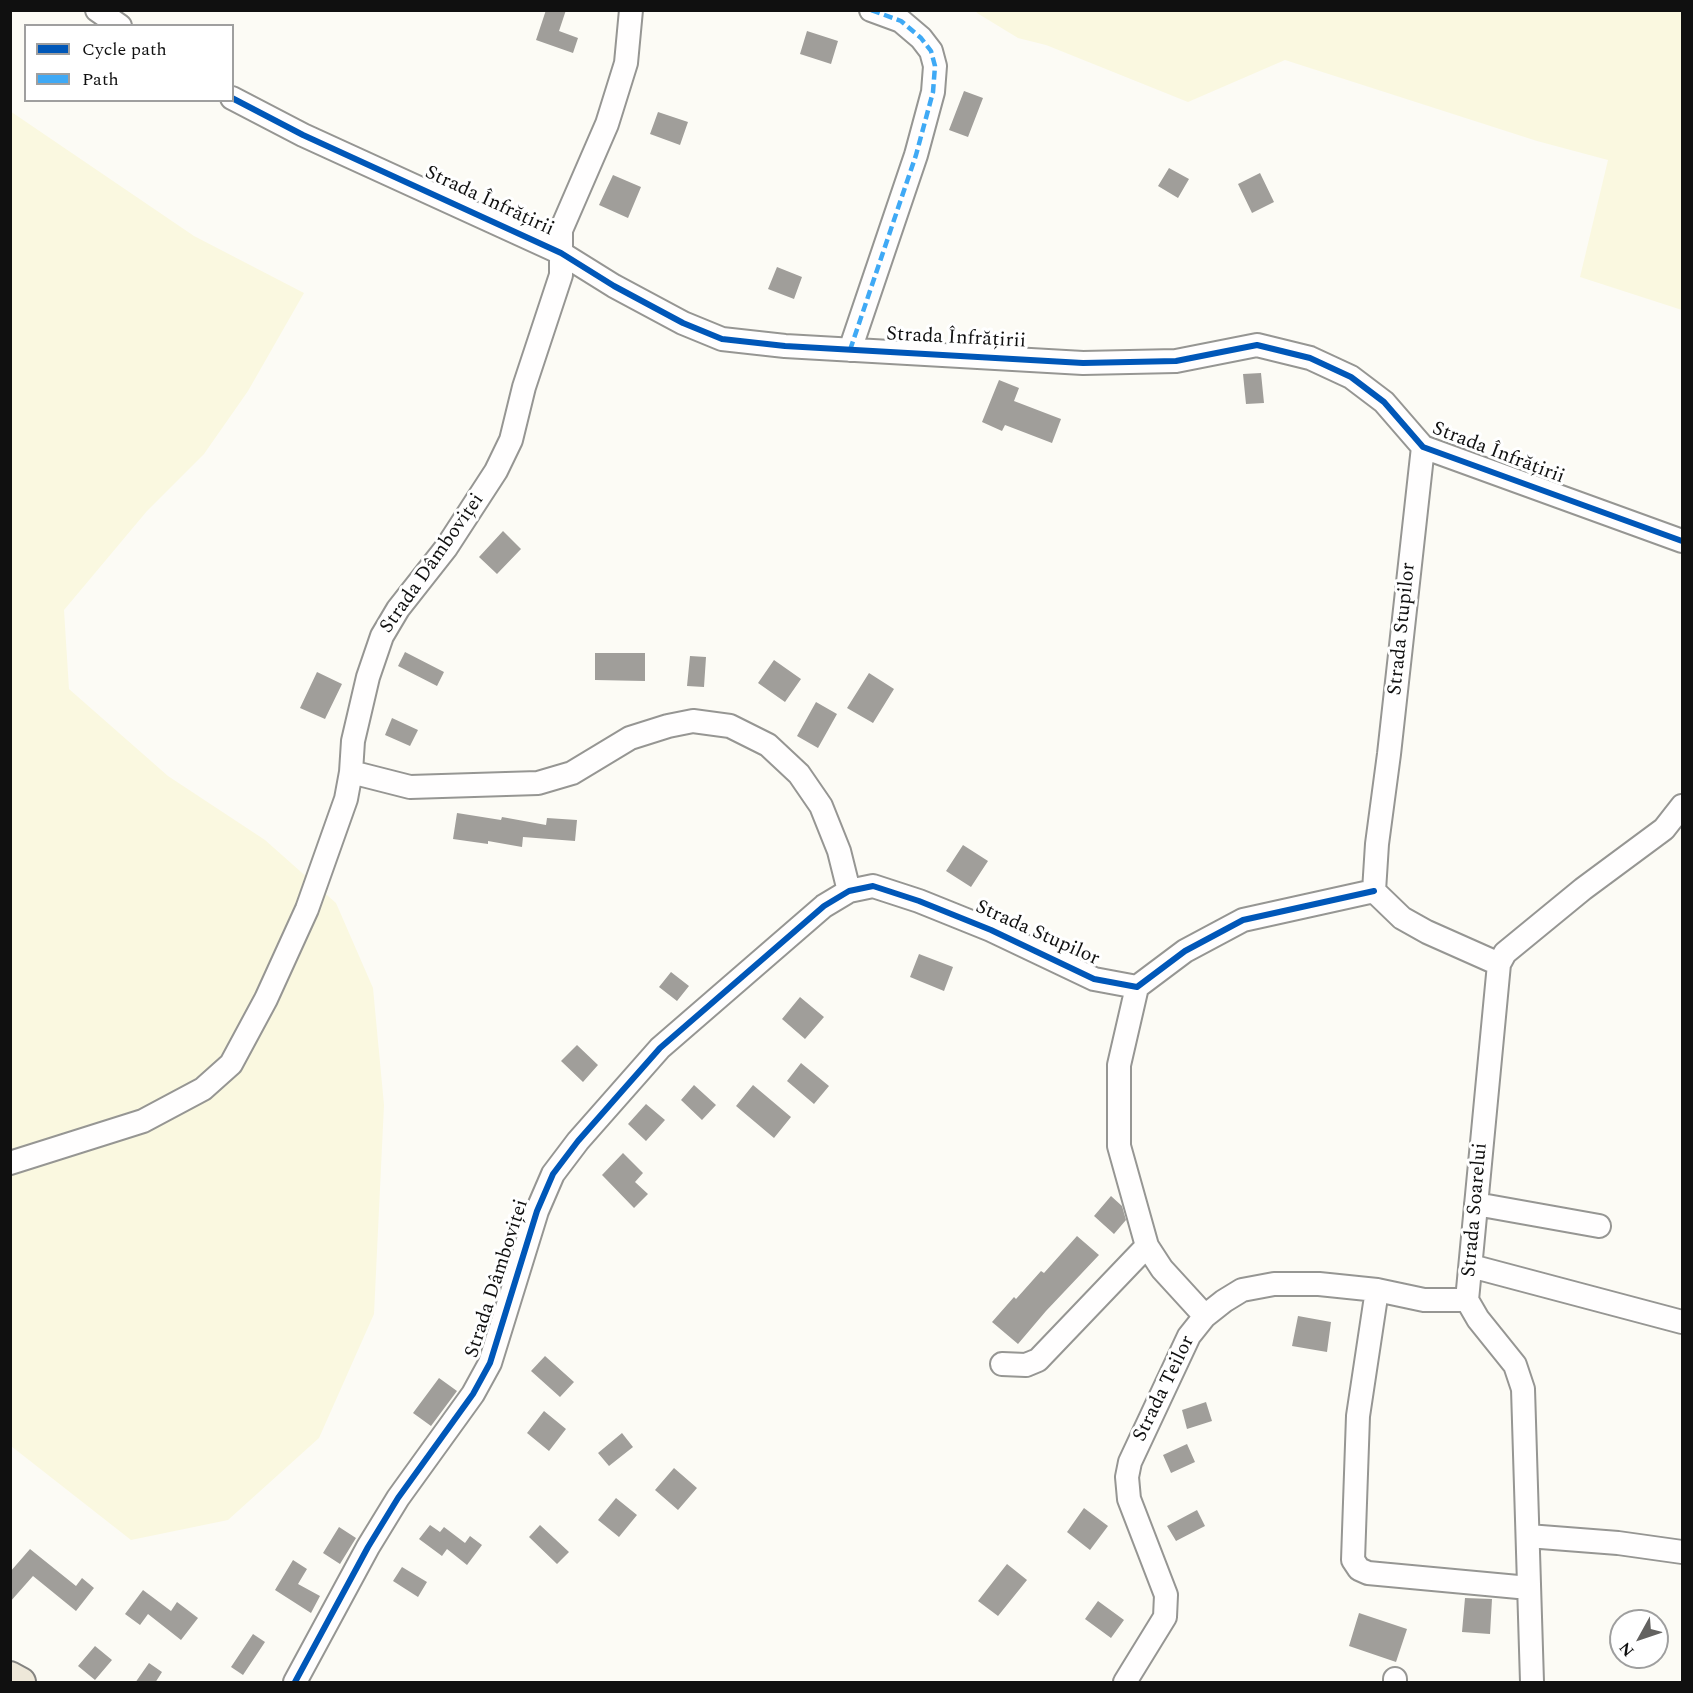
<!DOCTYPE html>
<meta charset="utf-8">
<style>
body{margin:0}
#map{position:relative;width:1693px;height:1693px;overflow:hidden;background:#fcfbf5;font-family:Spectral,serif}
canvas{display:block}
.frame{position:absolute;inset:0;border:12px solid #101010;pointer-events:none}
.legend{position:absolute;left:24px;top:24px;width:210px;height:78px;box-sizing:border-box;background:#fff;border:2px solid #9f9f9f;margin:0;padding:8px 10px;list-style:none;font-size:18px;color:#101010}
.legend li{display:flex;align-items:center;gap:12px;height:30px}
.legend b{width:30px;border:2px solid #9f9f9f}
.north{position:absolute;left:1609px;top:1609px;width:60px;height:60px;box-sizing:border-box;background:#fff;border:2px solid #9f9f9f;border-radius:50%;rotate:230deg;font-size:16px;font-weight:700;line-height:24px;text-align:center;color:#101010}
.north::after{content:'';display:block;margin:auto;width:21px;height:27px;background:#636260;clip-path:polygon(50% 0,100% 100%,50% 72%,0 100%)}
</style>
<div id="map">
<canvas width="1693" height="1693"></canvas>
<div class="frame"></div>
<ul class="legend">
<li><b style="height:8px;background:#0057b8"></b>Cycle path</li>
<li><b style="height:8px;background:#3fa9f5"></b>Path</li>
</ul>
<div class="north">N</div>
</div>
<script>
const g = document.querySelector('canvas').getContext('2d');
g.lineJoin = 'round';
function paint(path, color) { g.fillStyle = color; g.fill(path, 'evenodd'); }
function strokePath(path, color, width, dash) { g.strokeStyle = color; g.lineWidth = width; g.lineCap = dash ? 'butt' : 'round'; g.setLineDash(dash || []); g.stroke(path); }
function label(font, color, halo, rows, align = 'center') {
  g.font = font + ' Spectral,serif'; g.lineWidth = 6; g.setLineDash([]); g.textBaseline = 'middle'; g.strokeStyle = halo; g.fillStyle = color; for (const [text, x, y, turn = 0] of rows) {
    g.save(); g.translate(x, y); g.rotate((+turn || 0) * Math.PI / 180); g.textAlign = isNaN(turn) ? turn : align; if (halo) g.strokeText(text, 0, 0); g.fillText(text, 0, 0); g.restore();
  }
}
paint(new Path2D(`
 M976,11H1682V310L1580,277L1608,160L1537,141L1285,60L1188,102L1046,45L1018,38L977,13Z
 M10,111L194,236L304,293L248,391L204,454L147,511L64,610L69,689L168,776L265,840L336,903L373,988L384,1105L374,1314L319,1438L228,1520L131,1540L11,1446Z`), '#faf8e0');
paint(new Path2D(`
 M546,10H566L559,31L578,38L573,53L536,40Z
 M807,31L838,41L831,64L800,54Z
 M964,91L983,98L968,137L949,130Z
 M658,112L688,122L680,145L650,134Z
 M1169,168L1189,179L1178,198L1158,186Z
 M1260,173L1274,202L1252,213L1238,184Z
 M613,175L641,187L628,218L599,205Z
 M777,267L802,277L794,299L768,289Z
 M1261,373L1264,403L1246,404L1243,374Z
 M999,380L1019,388L1014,401L1061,419L1052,443L1005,425L1002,431L982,422Z
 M503,531L521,549L497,574L479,557Z
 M405,652L444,672L437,686L398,666Z
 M595,653H645V681L595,680Z
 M690,656L706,657L704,687L687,686Z
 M774,660L801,679L785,702L758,683Z
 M317,672L342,684L325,719L300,708Z
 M869,673L894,689L873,723L847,708Z
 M816,702L837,714L818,748L797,736Z
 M392,718L418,730L410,746L385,735Z
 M457,813L501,820L502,817L546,825L547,818L577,820L575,841L523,837L522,847L488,841V844L453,839Z
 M963,845L988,861L971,887L946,871Z
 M919,954L953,967L944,991L910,977Z
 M671,972L689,986L677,1001L659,987Z
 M800,997L824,1017L805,1039L782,1019Z
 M577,1045L598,1065L583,1082L561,1061Z
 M801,1063L829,1086L814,1104L787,1081Z
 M694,1085L716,1105L702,1120L681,1100Z
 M753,1085L791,1117L774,1138L736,1106Z
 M646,1104L665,1120L646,1141L628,1124Z
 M623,1153L643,1173L635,1182L648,1194L634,1208L602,1175Z
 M1111,1196L1122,1206L1126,1220L1114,1234L1094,1216Z
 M1077,1236L1099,1255L1046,1311L1018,1344L992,1322L1014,1297L1016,1299L1041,1271L1044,1273Z
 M1298,1316L1331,1322L1327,1352L1292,1346Z
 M545,1356L574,1382L560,1397L531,1371Z
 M439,1378L457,1391L431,1426L413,1413Z
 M1206,1402L1212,1421L1187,1429L1182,1410Z
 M544,1411L566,1429L549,1451L527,1433Z
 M622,1433L633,1447L609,1466L598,1453Z
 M1187,1444L1195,1462L1171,1473L1163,1455Z
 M674,1468L697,1488L678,1510L655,1490Z
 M616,1498L637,1515L619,1537L598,1520Z
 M1084,1508L1108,1526L1090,1550L1067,1532Z
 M1197,1510L1205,1526L1176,1541L1167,1526Z
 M430,1525L440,1532L444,1527L465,1543L470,1536L482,1545L467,1565L447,1549L442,1556L419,1539Z
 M540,1525L569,1552L557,1564L529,1537Z
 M339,1527L356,1538L340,1564L323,1553Z
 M30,1549L76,1586L82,1578L94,1588L76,1611L33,1576L10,1602V1572Z
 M293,1560L307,1569L298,1584L320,1596L311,1613L275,1590Z
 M1007,1564L1027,1580L998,1616L978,1601Z
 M402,1567L427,1582L418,1597L393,1581Z
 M143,1590L171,1611L177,1602L198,1618L181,1640L148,1614L140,1625L125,1614Z
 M1465,1598L1492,1599L1490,1634L1462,1632Z
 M1098,1601L1124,1620L1111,1638L1085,1619Z
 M1359,1613L1407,1629L1396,1662L1349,1646Z
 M253,1634L265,1642L243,1675L231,1667Z
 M95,1646L112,1660L95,1680L78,1666Z
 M149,1663L162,1672L155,1683H135Z`), '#a09e9a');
const minor = new Path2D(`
 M97,10L120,26
 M232,98L303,135L561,253L614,286L683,323L722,339L785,346L1083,363L1176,361L1257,345L1310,358L1351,377L1384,402L1423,447L1682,541
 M850,350L916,155L933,92L935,66L931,51L921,38L901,21L871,10
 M351,772L410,787L538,783L572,773L630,738L668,726L693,721L730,726L768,745L799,774L821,806L839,851L849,891
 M1374,891L1377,844L1389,754L1423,447
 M1374,891L1402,918L1427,932L1499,964
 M1137,987L1119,1065V1146L1147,1246L1162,1269L1205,1316
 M10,1163L143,1121L203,1089L231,1064L266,999L307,909L346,799L351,772L353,741L368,677L382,636L398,609L446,548L496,471L511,440L524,387L561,275V230L607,124L626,63L631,10
 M1476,1204L1599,1226
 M1471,1266L1682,1322
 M1377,1290L1358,1416L1353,1560L1359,1569L1368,1573L1529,1588
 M1002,1364L1026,1365L1038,1360L1147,1246
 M1528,1536L1618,1543L1682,1552
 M1395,1679V1682
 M295,1682L368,1547L398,1498L473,1394L490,1363L537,1211L553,1174L578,1141L660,1048L824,906L849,891L873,886L919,901L991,930L1094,979L1137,987L1185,951L1243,920L1374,891
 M1125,1682L1165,1617L1166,1595L1129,1499L1127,1477L1130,1462L1189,1336L1205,1316L1224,1301L1242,1290L1274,1284H1319L1377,1290L1424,1300H1467
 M1532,1682L1523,1389L1515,1365L1478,1319L1467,1300L1499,964L1505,953L1583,889L1664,829L1682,806`);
const major = new Path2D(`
 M10,1676L21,1682`);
strokePath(minor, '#969693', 26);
strokePath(major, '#848380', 32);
strokePath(minor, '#fffefe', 22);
strokePath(major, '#eee8d9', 28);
strokePath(new Path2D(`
 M850,350L916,155L933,92L935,66L931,51L921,38L901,21L871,10`), '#3fa9f5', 4.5, [9, 4.5]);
strokePath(new Path2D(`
 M232,98L303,135L561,253L614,286L683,323L722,339L785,346L1083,363L1176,361L1257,345L1310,358L1351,377L1384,402L1423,447L1682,541
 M295,1682L368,1547L398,1498L473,1394L490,1363L537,1211L553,1174L578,1141L660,1048L824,906L849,891L873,886L919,901L991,930L1094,979L1137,987L1185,951L1243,920L1374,891`), '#0057b8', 6);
label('20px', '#101010', '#fff', [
 ["Strada Înfrățirii",489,202,25],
 ["Strada Înfrățirii",956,339,3],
 ["Strada Înfrățirii",1498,454,21],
 ["Strada Dâmboviței",433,564,-55],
 ["Strada Stupilor",1403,629,-84],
 ["Strada Stupilor",1037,934,24],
 ["Strada Soarelui",1476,1210,-85],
 ["Strada Dâmboviței",498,1279,-72],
 ["Strada Teilor",1165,1389,-64]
]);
</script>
